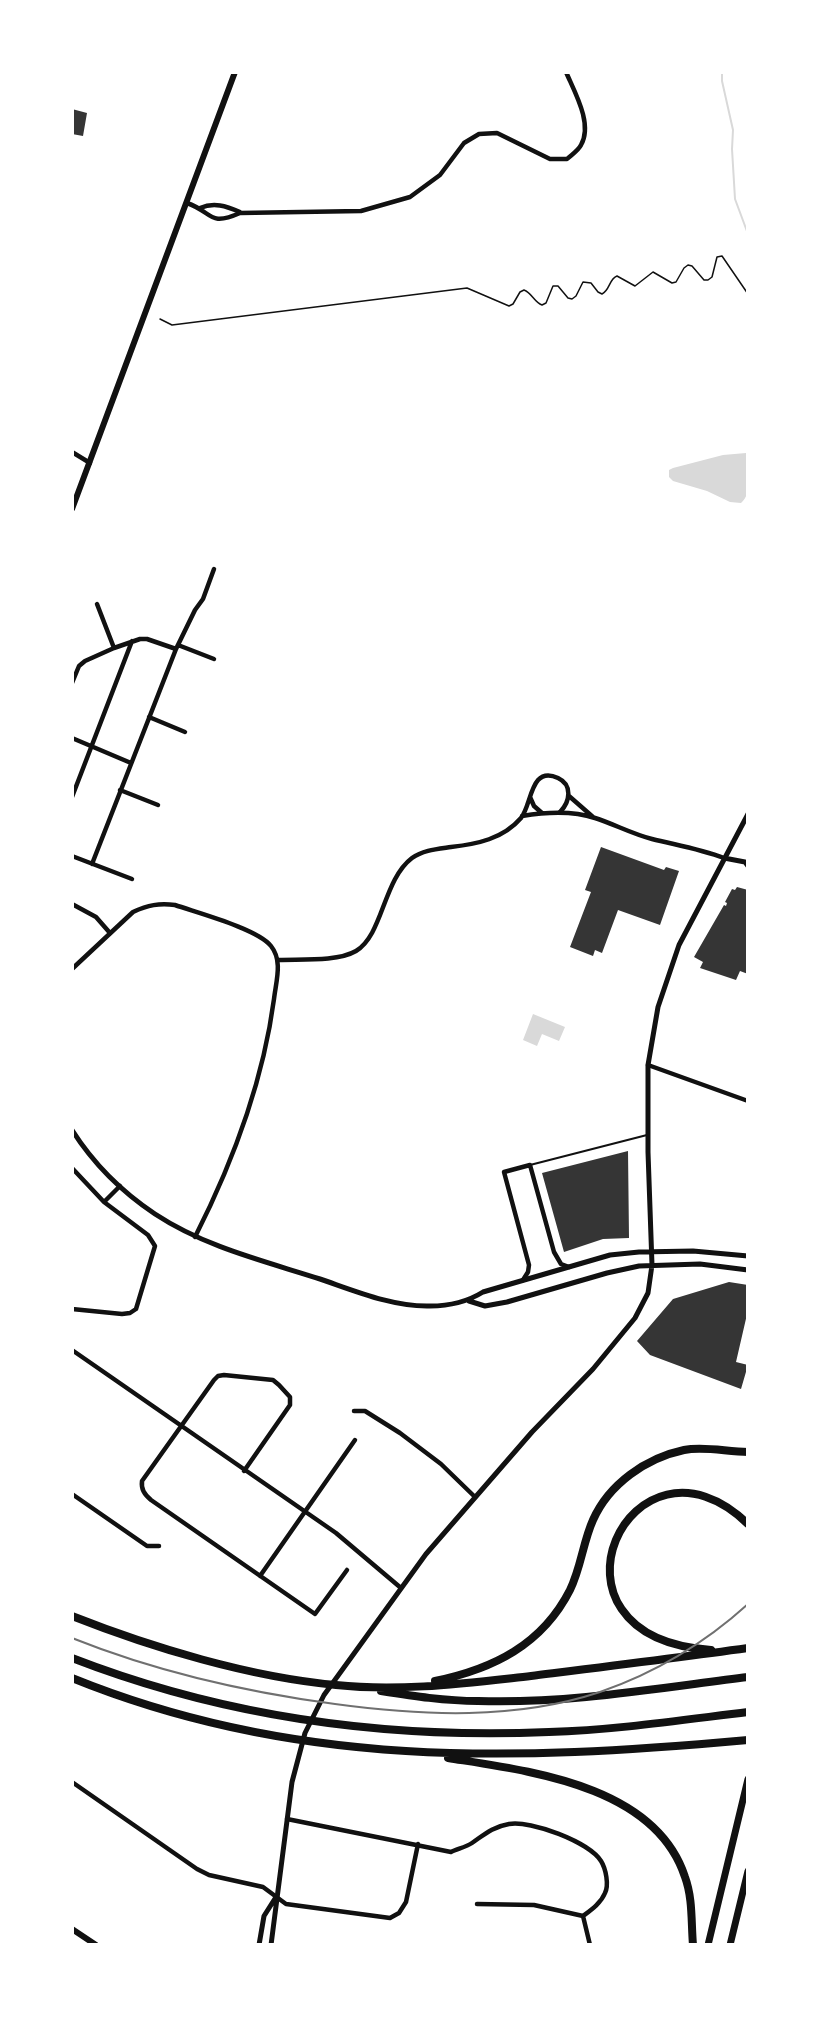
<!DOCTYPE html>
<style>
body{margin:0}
#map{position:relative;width:820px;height:2017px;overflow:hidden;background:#fff;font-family:"DejaVu Sans",sans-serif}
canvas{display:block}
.frame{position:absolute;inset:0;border:74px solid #fff;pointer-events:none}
</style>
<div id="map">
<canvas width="820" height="2017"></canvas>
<div class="frame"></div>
</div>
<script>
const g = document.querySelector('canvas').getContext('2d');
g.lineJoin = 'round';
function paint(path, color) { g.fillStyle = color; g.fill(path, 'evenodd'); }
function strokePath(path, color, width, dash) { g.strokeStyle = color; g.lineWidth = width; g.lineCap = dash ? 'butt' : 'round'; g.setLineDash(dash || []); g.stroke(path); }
paint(new Path2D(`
 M746,453H748C748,467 753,494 741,503L730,502L707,491L673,481L669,477V470L673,468L723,455Z
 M533,1014L565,1027L559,1041L542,1034L537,1046L523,1040Z`), '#d9d9d9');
strokePath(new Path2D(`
 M722,72V81L733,130L732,149L735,199L748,234`), '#d9d9d9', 2);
paint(new Path2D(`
 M72,109L87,113L83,136L72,134Z
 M601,847L664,870L666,867L679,871L660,925L618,910L602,953L595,950L593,956L570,947L591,892L585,890Z
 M737,887L748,890V974L740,971L736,980L700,968L703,962L694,957L724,905L726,906L727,903L725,902L732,889L735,890Z
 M628,1151L629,1238L603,1239L564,1252L542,1173Z
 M729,1282L748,1285V1310L736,1362L748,1365L741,1389L650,1355L637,1341L673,1299Z`), '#353535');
strokePath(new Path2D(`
 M160,319L172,325L467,288L509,306L513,304L520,292L524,290C532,293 534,302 542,305L546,303L553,286H558L568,298L572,299L576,296L583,282L591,283L598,292L602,294C610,290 609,279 617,276L635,286L653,272L672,283L676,282L684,268L688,265L692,266L704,280H708L712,277L717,257L722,256L748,294`), '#111', 1.5);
strokePath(new Path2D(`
 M530,1165L647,1135`), '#111', 2);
strokePath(new Path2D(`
 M187,203C213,212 208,227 240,213L361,211L410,197L440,175L464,143L479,134L497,133L550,159H567C571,155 578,151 581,145C593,124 575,93 566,72
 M200,208C214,202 226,206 240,212
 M72,452L90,463
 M97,604L114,648
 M178,645L214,659
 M72,683L79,666L85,661L114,648L140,639H147L176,649
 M149,717L185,732
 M72,738L131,763
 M120,790L158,805
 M569,796L593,817
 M72,797L132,641
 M530,797L534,806L542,813
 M522,816C546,812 571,810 595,818C614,824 632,834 652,839C676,845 700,849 724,858
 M72,856L132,879
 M92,864L176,649L195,610L203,599L214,569
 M72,904L96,917L110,933
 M279,960C301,959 337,962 356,951C383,935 383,880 412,858C423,850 437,849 451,847C477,844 503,839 521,818C532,805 530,765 558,778C573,785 570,802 560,812
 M72,969L133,912C148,905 159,903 175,905C198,913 258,929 271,946C283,961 276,981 274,999C263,1082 233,1162 195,1237
 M648,1065L748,1101
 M72,1168L104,1202L148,1235L155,1246L136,1309L130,1313L122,1314L72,1309
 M104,1202L120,1186
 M523,1280L528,1272L529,1265L504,1172L530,1165L554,1252L561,1264L569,1267
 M72,1350L336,1533L401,1588
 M354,1411H365L400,1433L441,1464L475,1497
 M244,1471L290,1405V1397L279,1385L273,1380L224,1375L218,1376L214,1380L142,1481C141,1489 144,1494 151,1500L315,1614L347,1570
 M72,1494L147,1546H159
 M260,1576L355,1440
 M72,1782L197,1869L209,1875L263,1887L286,1904L390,1918L399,1913L406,1902L418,1844
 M287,1819L451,1852C457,1849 466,1847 472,1843C485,1834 492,1827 509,1824C531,1820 589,1842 601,1861C606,1869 609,1885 605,1893C601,1903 591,1910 583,1916
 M477,1904L534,1905L583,1916
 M583,1916L590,1945`), '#111', 4.5);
strokePath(new Path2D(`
 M724,858L745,862L748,866
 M72,1130C93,1163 122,1192 155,1214C205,1247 264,1261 320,1279C355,1291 393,1307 430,1306C449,1306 467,1302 483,1292L610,1255L639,1252L693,1251L748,1256
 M469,1301L485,1306L507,1302L607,1273L639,1266L700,1264L748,1270
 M259,1945L264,1916L276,1897
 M271,1945L292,1782L305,1733L324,1695L426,1554L532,1432L593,1369L635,1318L648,1293L652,1265L648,1152V1065L658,1007L679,945L748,814`), '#111', 5);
strokePath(new Path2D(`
 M72,509L235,72
 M72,1929L96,1945`), '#111', 6);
strokePath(new Path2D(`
 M708,1945L748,1779
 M730,1945L748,1871`), '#111', 7);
strokePath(new Path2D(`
 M72,1616C153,1648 250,1677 336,1685C401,1692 467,1683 531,1676C603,1667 676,1658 748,1648
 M711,1650C524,1637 632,1412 748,1524
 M72,1658C224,1717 387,1739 549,1732C616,1730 682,1720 748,1712
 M72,1678C296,1769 513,1761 748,1740
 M435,1681C493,1669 542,1645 570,1590C581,1568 583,1542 593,1520C609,1484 646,1458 684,1450C705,1446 727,1452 748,1452
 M381,1691C413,1696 445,1701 478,1701C568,1704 659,1688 748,1677
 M448,1758C529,1771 655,1785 685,1877C693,1899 691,1922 693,1945`), '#111', 8);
strokePath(new Path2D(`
 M72,1638C157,1672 245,1692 335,1704C423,1716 516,1720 600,1692C655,1673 705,1643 748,1604`), '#707070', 2);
</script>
